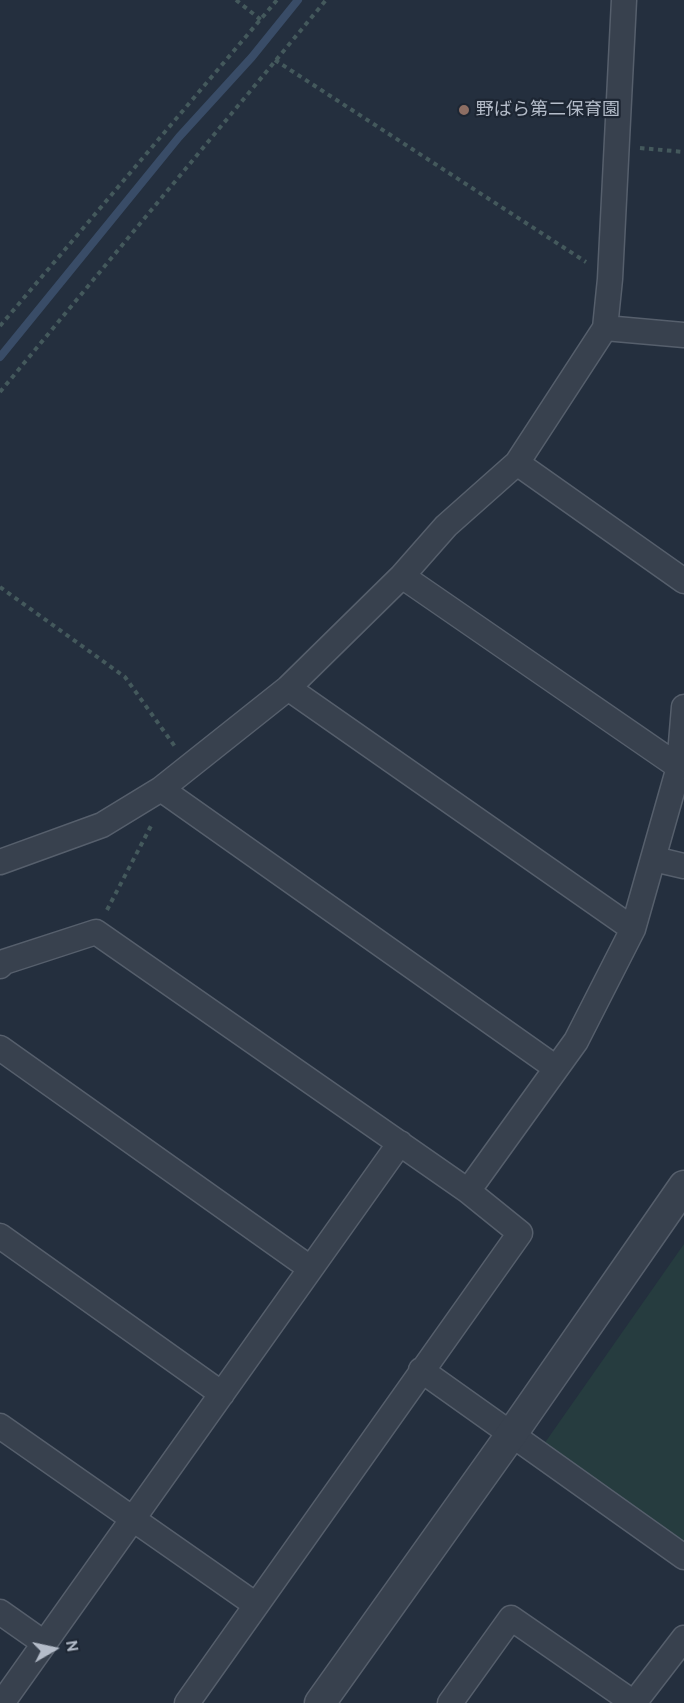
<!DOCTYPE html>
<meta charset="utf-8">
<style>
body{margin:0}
#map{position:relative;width:684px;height:1703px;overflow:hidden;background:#242f3e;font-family:Cabin,sans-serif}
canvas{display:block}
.north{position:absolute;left:24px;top:1619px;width:60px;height:60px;-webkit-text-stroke:4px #1d2633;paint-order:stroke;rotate:81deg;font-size:16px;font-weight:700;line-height:24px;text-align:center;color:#b4bcc9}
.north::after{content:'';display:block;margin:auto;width:21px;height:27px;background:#b4bcc9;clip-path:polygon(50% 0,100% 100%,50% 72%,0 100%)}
</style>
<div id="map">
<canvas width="684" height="1703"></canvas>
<div class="north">N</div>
</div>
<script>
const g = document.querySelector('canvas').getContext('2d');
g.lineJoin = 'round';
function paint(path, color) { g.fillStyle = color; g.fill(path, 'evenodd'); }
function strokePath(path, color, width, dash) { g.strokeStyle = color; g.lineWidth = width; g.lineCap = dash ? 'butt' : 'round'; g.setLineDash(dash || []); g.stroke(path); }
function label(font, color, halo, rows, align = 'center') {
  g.font = font + ' Cabin,"Noto Sans JP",sans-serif'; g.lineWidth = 4.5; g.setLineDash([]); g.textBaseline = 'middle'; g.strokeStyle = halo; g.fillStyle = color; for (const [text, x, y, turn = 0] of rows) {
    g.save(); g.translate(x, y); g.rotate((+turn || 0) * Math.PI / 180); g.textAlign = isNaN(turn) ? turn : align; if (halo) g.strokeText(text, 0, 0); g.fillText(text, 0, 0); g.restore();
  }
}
paint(new Path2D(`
 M684,1244V1543L544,1444Z`), '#263c3f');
strokePath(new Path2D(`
 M0,357L179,137L252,57L298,0`), '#394c67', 8);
const minor = new Path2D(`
 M605,328L684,335
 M517,463L684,581
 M402,576L679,767
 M288,688L633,929
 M161,789L556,1068
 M654,859L684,866
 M0,862L102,825L161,789L288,688L402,576L446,526L517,463L605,328L610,279L624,0
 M0,966L4,962L96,932L468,1191L520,1233L187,1703
 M0,1048L310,1268
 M468,1191L576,1041L633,929L679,767L684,707
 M0,1236L222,1394
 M421,1370L684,1557
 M0,1426L256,1605
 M0,1612L44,1643
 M2,1703L400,1143
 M450,1703L511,1618L634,1703
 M634,1703L684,1638`);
const tertiary = new Path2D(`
 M320,1703L511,1435L684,1186`);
strokePath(minor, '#565f6c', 27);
strokePath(tertiary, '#565f6c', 33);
strokePath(new Path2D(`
 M236,0L261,20
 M275,60L586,262
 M640,148L684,152
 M0,326L277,0
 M0,392L326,0
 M0,587L125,677L176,748
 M107,910L152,824`), '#44595c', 4, [4.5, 4.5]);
strokePath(minor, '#38414e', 24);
strokePath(tertiary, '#38414e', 30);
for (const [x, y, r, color] of [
 [464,110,6,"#8d6e63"]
]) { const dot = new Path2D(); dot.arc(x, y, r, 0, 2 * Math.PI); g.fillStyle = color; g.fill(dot); strokePath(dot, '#1d2633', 2); }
label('18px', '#b4bcc9', '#1d2633', [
 ["野ばら第二保育園",476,110]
], 'left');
</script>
